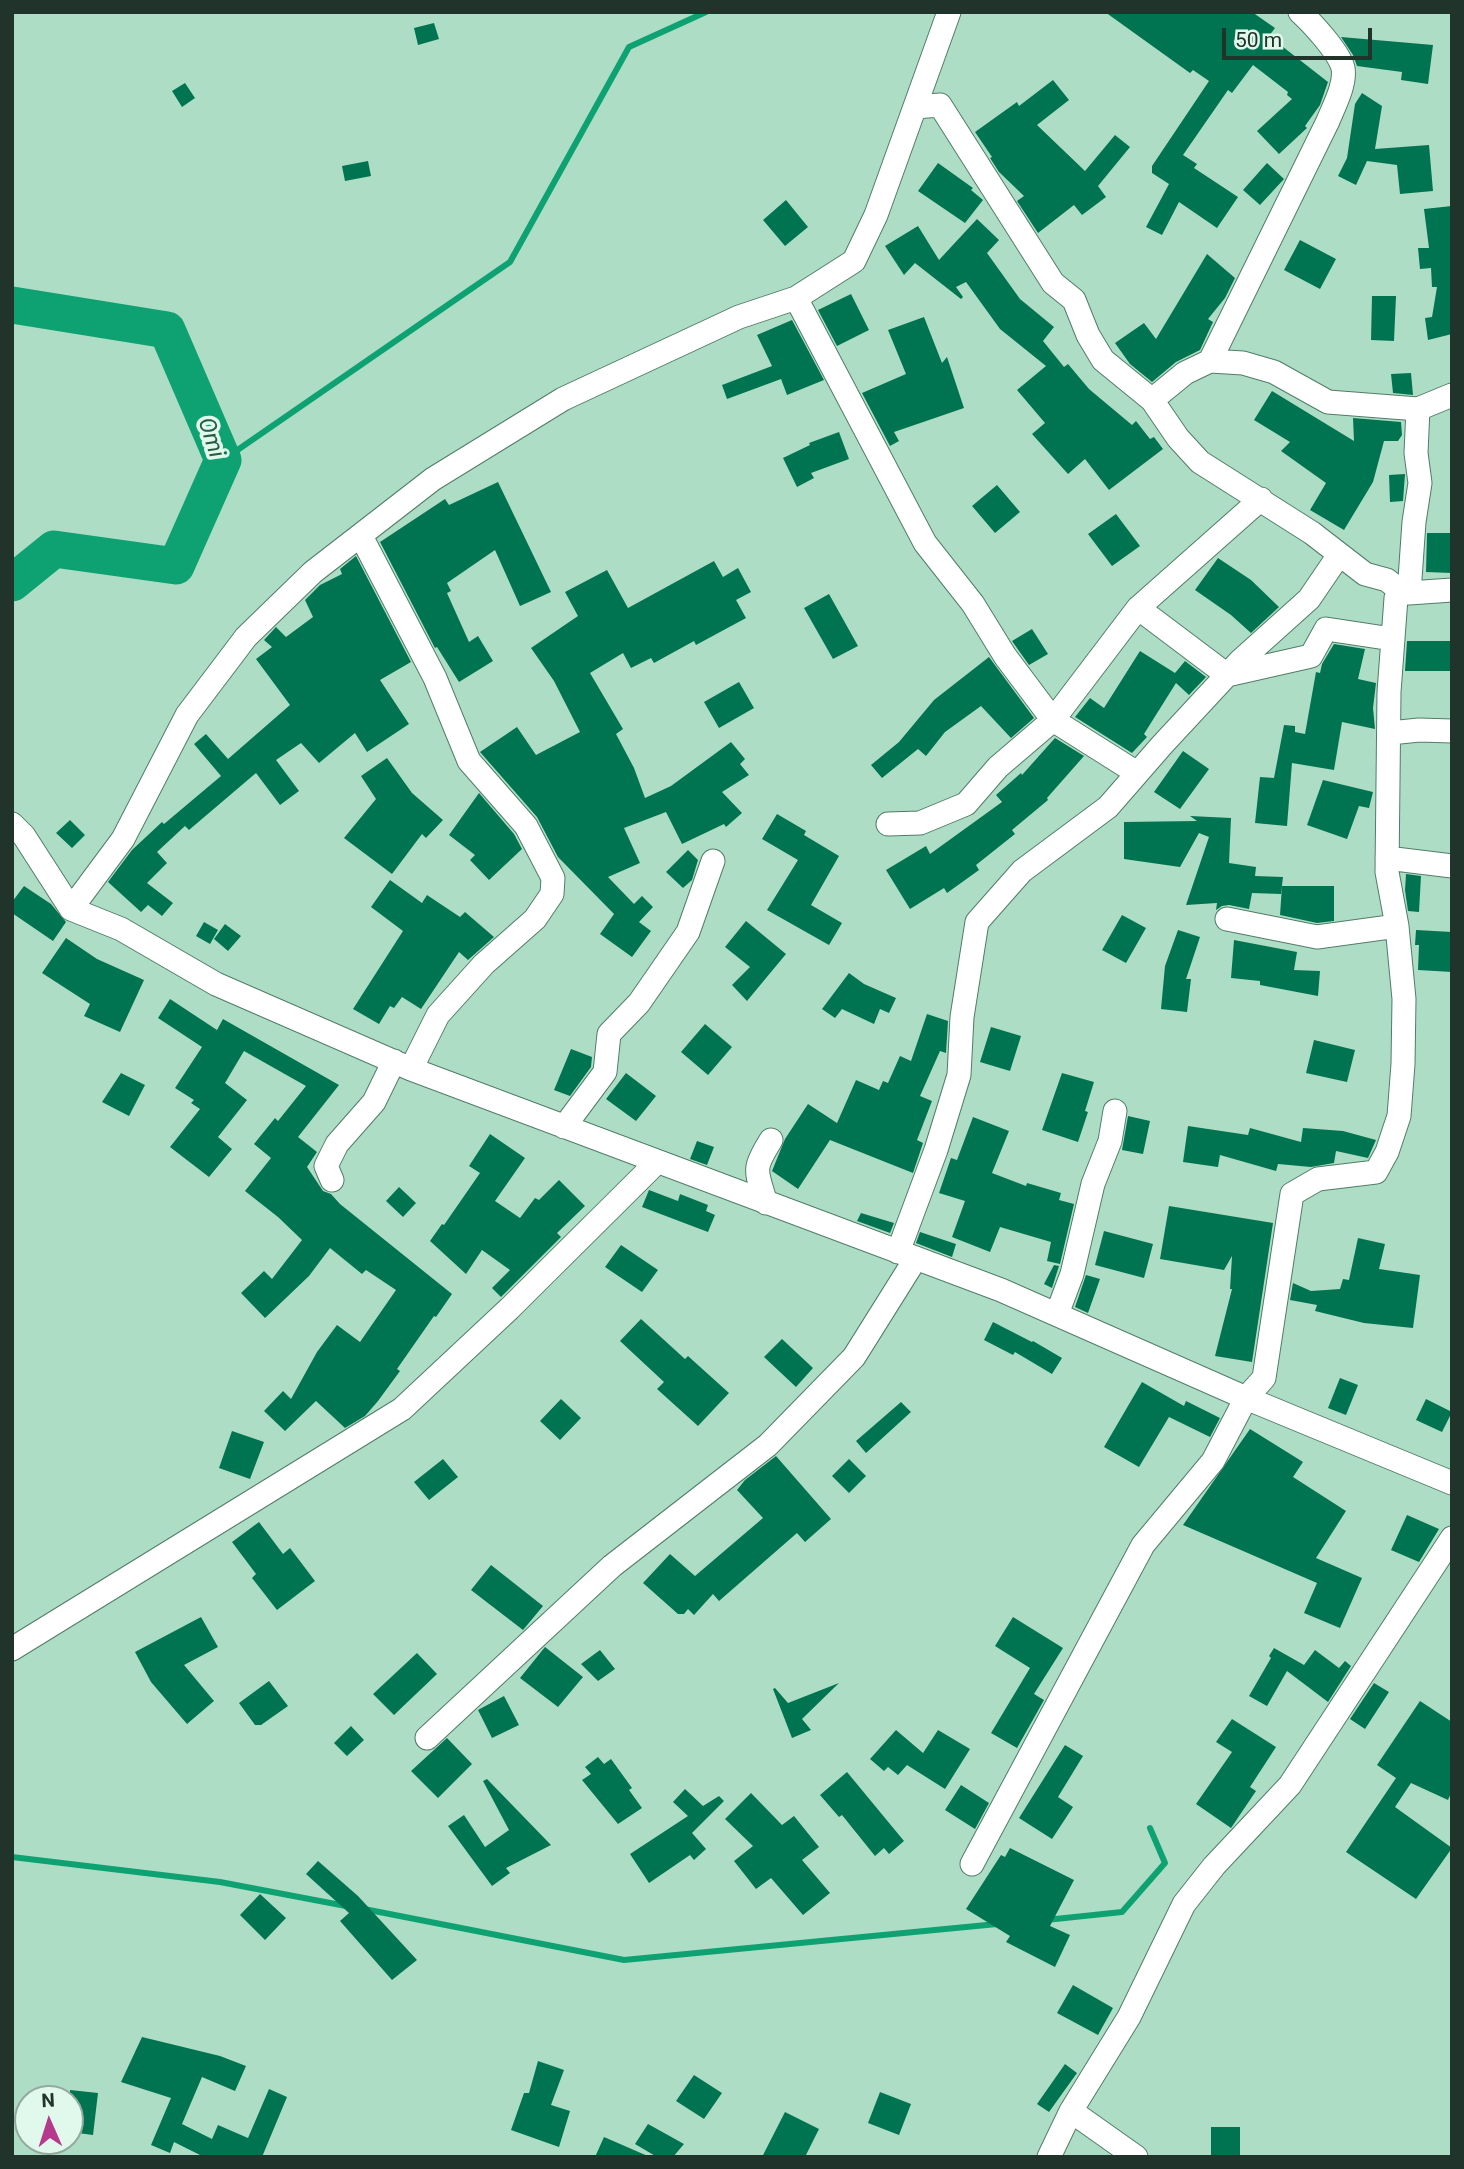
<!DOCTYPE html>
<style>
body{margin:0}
#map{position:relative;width:1464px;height:2169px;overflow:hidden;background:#aeddc6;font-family:Roboto,sans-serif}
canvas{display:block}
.frame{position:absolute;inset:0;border:14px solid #21342b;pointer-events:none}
.north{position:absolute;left:14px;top:2085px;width:70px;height:70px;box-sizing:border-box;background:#e1f8ec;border:2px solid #94aa9f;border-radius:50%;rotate:357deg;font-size:19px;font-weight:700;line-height:28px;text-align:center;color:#21342b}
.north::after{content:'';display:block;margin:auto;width:24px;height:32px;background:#b53a8d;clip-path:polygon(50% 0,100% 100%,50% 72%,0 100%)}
.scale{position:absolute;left:1222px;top:28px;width:150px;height:32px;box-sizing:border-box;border:4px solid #21342b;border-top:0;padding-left:9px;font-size:21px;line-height:24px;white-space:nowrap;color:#21342b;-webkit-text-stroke:5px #e1f8ec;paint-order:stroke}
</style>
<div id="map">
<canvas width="1464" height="2169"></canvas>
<div class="frame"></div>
<div class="north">N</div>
<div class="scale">50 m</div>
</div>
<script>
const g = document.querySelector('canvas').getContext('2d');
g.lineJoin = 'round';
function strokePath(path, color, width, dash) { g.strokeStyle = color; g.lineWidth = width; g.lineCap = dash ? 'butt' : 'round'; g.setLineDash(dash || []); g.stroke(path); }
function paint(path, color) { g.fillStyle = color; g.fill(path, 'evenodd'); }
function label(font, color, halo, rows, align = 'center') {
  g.font = font + ' Roboto,sans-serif'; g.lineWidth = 7; g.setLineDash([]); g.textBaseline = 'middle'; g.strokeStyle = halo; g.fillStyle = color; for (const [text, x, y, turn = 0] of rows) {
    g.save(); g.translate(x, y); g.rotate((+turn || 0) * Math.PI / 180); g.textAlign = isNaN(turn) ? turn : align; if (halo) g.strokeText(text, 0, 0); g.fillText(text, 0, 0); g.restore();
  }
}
strokePath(new Path2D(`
 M223,460L510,262L629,47L706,12
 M12,1857L220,1882L346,1906
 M364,1909L624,1960L997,1924
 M1046,1920L1122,1912L1165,1863L1150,1828`), '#0ea272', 6);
strokePath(new Path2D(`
 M12,305L167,330L223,460L176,566L54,549L12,583`), '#0ea272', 37);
paint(new Path2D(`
 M1105,12H1252L1275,28L1269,36L1328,82L1320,105L1305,126L1307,128L1279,154L1257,131L1292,99L1287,95L1288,92L1253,65L1232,93L1228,90L1183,155L1197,164L1194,168L1238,197L1217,228L1179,202L1162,235L1146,227L1169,184L1152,173V166L1209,81L1193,70L1190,73Z
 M434,23L439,39L418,45L414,28Z
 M1341,37L1433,45L1428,84L1401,80L1402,72L1357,66L1353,55Z
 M1053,80L1069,100L1037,125L1085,171L1115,135L1130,147L1098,186L1106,197L1082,215L1074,205L1038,233L1017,201L1024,196L999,172L990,158L992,157L975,132L1017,102L1019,106Z
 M185,83L195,98L182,107L172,91Z
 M1362,93L1382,106L1375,149L1429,145L1433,191L1400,194L1397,165L1367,161L1356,185L1338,176L1347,158L1355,104Z
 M368,161L371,176L345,181L342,166Z
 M938,163L973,188L971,190L983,200L965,223L918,191Z
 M1267,163L1284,179L1260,205L1243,190Z
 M786,200L808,227L785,246L763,220Z
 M1452,206V334L1428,340L1425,318L1432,317L1437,287H1432L1431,268L1420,269L1418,248H1429L1424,209Z
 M977,219L999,240L987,253L1020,299L1054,327L1043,341L1064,367L1068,364L1089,389L1132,425L1136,421L1150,439L1154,437L1163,449L1109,490L1085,459L1068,474L1032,434L1045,423L1017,390L1046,366L1000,329L966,282L956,287L963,297L961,299L915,263L904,275L885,246L918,226L939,260Z
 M1300,240L1336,259L1320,289L1284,270Z
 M1207,254L1235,278L1225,298L1208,319L1213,322L1200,350L1176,362L1152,382L1130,364L1115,343L1144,323L1156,339Z
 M851,294L869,330L837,346L818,310Z
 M1372,296H1396L1394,341L1371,340Z
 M924,317L942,363L947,357L964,408L894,432L899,441L890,446L862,393L906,374L888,330Z
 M792,320L824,380L787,395L781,379L727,399L722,385L772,366L757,335Z
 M1411,373L1413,395L1393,393L1391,374Z
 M1272,391L1354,441L1353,418L1401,422L1402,435L1398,441H1384L1373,482L1344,530L1310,510L1326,483L1281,451L1290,442L1254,420Z
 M839,432L849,459L811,473L814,478L797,487L783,458L810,445L809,443Z
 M1405,474L1403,501L1390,502L1389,475Z
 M498,482L551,592L520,606L495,550L447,583L451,591L447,593L469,642L478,636L493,661L459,682L437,647L435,648L380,542L445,499L449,505Z
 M997,485L1020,512L995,533L972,506Z
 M1116,514L1140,546L1112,566L1088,534Z
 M1427,533H1452V573L1426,572Z
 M356,556L411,662L380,680L409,724L367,752L355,733L319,763L301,743L276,760L299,791L280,805L256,773L189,830L185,826L157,852L167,863L147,883L173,903L162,916L148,905L141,912L108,882L132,850L162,822L164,824L221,776L194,744L206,734L228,759L290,705L256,659L272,647L264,640L276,627L286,637L313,617L305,600L320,585L342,574L340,569Z
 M1218,558L1251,580L1279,607L1251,633L1231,615L1195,590Z
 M714,561L723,577L738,568L751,592L736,600L746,618L696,645L694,641L654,663L651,658L631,668L623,653L590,673L623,729L616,734L634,768L645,798L671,786L731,742L745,759L740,764L749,775L722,792L742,813L726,827L724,824L682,844L666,812L624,828L640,863L608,877L634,904L642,896L653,907L639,922L651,931L632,957L600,934L614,914L558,857L537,817L480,752L517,727L536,755L580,732L554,681L531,648L578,616L565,592L607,570L628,608Z
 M829,594L858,646L833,659L804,608Z
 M1032,629L1048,654L1029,665L1012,641Z
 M1407,641H1452V671H1405Z
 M1334,644L1365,649L1358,679L1376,683L1373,708L1375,729L1342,722L1334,770L1292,763L1287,826L1255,823L1260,777L1274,778L1284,725L1295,726V732L1305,734L1316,672L1320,673L1322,664Z
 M1140,651L1175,673L1185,661L1206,677L1189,695L1176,683L1144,734L1147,737L1132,753L1075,717L1090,698L1104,708Z
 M989,657L1034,718L1011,738L981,706L945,732L926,756L918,749L882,778L871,765L899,742L934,700Z
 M739,682L754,708L719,728L704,702Z
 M1055,738L1084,756L1047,798L1048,800L1012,830L1015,834L976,865L979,870L947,893L944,888L910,909L886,870L926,846L930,854L1002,802L996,795L1021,773L1022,775Z
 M1183,751L1209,769L1180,809L1154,792Z
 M387,758L412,793L443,820L426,838L422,834L392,874L344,838L376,799L361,776Z
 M1323,780L1373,792L1369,808L1359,806L1347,839L1307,825Z
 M479,793L514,834L522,849L489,880L470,860L475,855L449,835Z
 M777,814L806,831L804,835L839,856L811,905L842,923L829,945L767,910L798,860L762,839Z
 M1190,816L1231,818L1229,863L1256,867L1255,876L1283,877L1281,894L1252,893L1249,909L1229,905L1222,906L1216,910L1217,903L1186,905L1209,837L1199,833L1180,867L1124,859V822L1197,821Z
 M70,820L85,835L72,848L56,833Z
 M688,850L698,860L692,880L683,888L666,872Z
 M1406,874L1421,876L1419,912L1408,911L1405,890Z
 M390,880L422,903L427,895L460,917L465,912L494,937L468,960L459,952L421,1009L402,997L394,1008L390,1006L379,1024L353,1009L403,931L371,907Z
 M24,886L51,904L66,922L53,941L12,913V902Z
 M1282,886H1334V921L1317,923L1280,915Z
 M1122,915L1146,928L1126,963L1102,950Z
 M746,921L786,954L747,1001L732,985L750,967L725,947Z
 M204,922L218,930L210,944L196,936Z
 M225,924L241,936L228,951L214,939Z
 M1178,930L1200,937L1186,979H1191L1187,1012L1161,1009L1165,966Z
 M1416,930L1452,932V972L1418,970L1419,945H1415Z
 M66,938L97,959L144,980L120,1032L84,1016L90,1004L42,973Z
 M1234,940L1297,952L1294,970L1320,971L1318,996L1260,985V981L1231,978Z
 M849,973L864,984L896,998L889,1013L880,1009L874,1024L842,1009L835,1018L822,1009Z
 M170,999L217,1030L223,1019L339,1085L298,1137L317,1152L307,1167L323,1191L331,1194L340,1204L452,1294L436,1317L434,1316L397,1369L400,1371L378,1401L365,1416L345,1428L316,1401L285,1431L264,1411L283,1391L291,1399L317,1352L337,1325L360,1342L396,1290L366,1270L362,1274L330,1248L309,1276L265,1318L241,1293L264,1271L272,1279L302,1240L278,1217L245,1191L271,1158L254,1144L275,1118L278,1121L306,1086L244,1051L225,1083L247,1100L218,1137L232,1149L209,1177L170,1147L200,1109L191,1103L194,1100L175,1088L202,1047L158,1018Z
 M927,1014L948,1021L946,1053L940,1051L920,1096L932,1101L917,1140L923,1143L913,1173L830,1140L798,1189L772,1171L785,1139L808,1104L837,1123L856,1080L879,1090L883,1081L888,1083L900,1056L911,1061Z
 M705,1024L732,1047L708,1075L681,1052Z
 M991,1027L1021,1036L1010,1071L980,1062Z
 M1314,1040L1355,1050L1347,1082L1306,1073Z
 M571,1049L592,1057L591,1067L570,1096L554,1090Z
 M121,1073L145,1085L129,1116L102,1102Z
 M626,1073L656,1096L636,1121L606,1099Z
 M1062,1073L1094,1082L1085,1111L1088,1112L1078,1142L1042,1130Z
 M1128,1116L1150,1121L1143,1154L1122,1150Z
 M973,1117L1009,1131L992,1173L1026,1186L1027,1183L1061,1193L1059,1200L1074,1204L1060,1264L1047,1261L1051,1242L1000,1227L990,1252L952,1237L965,1201L939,1193L951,1158L957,1160Z
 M1188,1126L1248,1135L1250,1128L1301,1142L1303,1128L1343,1131L1376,1140L1368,1158L1336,1151L1334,1163L1311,1167L1278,1164L1276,1171L1220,1155L1218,1167L1183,1162Z
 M490,1134L525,1158L495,1201L520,1218L535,1198L539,1200L559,1180L585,1206L557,1233L561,1237L501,1297L492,1288L510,1270L482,1250L466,1274L430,1241L442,1224L444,1225L480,1173L469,1166Z
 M697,1141L714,1147L707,1165L690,1159Z
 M399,1187L416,1203L403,1217L386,1201Z
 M649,1190L678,1201L680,1194L708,1205L706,1211L715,1215L708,1232L642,1207Z
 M1169,1206L1273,1223L1252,1362L1215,1356L1232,1289H1230L1232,1256L1224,1270L1160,1259Z
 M861,1213L894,1223L890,1233L857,1221Z
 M1104,1231L1153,1244L1144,1278L1095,1265Z
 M920,1232L956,1244L952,1257L916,1243Z
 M1358,1238L1385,1244L1379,1269L1420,1275L1413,1328L1364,1323L1315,1311L1317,1305L1290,1300L1293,1283L1311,1291L1340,1289L1343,1279L1349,1280Z
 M621,1245L658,1270L642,1292L605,1267Z
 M1054,1265L1059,1266L1052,1288L1044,1284Z
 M1086,1275L1100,1279L1088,1313L1075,1307Z
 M641,1319L685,1359L688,1356L729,1393L698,1426L657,1389L664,1382L620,1341Z
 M993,1322L1032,1342L1033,1341L1062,1358L1052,1374L1015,1352L1013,1355L984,1340Z
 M782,1339L813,1368L796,1387L764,1357Z
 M1340,1378L1358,1385L1346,1415L1328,1408Z
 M1142,1382L1184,1406L1186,1401L1220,1418L1210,1437L1169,1417L1139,1467L1104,1447Z
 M561,1399L581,1418L560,1440L540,1421Z
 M1426,1399L1452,1412L1442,1432L1416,1420Z
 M901,1402L911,1412L866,1453L856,1441Z
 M1250,1429L1303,1462L1293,1477L1346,1511L1316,1558L1362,1578L1340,1628L1304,1613L1317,1583L1183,1525Z
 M232,1431L264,1442L250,1479L219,1468Z
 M776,1456L831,1519L805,1542L797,1533L719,1601L713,1594L694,1615L688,1609L684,1614H678L643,1583L670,1554L695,1576L763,1518L737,1490L745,1480Z
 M443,1459L458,1477L429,1500L414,1482Z
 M849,1459L866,1476L849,1493L832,1476Z
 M1407,1515L1439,1529L1419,1562L1391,1550Z
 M259,1522L283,1554L290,1548L315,1581L277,1610L252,1578L256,1574L232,1542Z
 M491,1565L543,1606L523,1630L471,1590Z
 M201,1617L218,1647L184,1665L214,1701L187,1724L151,1682L135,1652Z
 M1013,1617L1063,1648L1034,1694L1044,1700L1017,1748L991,1733L1030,1668L995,1646Z
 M545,1647L583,1677L558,1707L520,1678Z
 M1274,1648L1304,1665L1315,1650L1339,1668L1345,1661L1351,1666L1328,1702L1287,1671L1267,1706L1249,1696L1271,1658L1269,1656Z
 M600,1650L615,1669L598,1681L581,1664Z
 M417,1653L437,1674L394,1715L373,1694Z
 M269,1681L288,1706L261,1725H255L239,1703Z
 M839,1683L802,1719L811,1730L792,1738L773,1689L775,1688L788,1703Z
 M1374,1683L1389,1692L1365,1729L1350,1719Z
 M504,1696L519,1725L492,1738L478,1710Z
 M1420,1701L1452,1722V1791L1448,1800L1411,1783L1395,1807L1452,1848L1416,1899L1346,1852L1396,1778L1377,1765Z
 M1232,1719L1276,1747L1250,1787L1256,1791L1231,1828L1196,1804L1232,1752L1216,1742Z
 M351,1726L364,1740L347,1756L334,1743Z
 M896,1730L923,1753L938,1730L970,1749L945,1789L907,1765L898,1775L888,1767L884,1771L870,1759Z
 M447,1738L472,1764L438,1798L411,1771Z
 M1065,1745L1083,1756L1058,1797L1073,1807L1052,1839L1019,1818Z
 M598,1757L604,1764L611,1759L632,1788L629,1790L642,1808L618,1824L582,1780L591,1774L585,1767Z
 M847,1772L904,1841L889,1854L884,1848L875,1856L842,1815L839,1817L820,1795Z
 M487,1779L551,1845L506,1868L510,1873L492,1886L448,1826L464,1815L485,1847L509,1830L483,1781Z
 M961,1785L989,1803L975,1829L945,1810Z
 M685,1789L703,1806L719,1796L724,1801L692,1833L706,1849L694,1860L690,1855L649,1883L630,1854L688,1816L673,1802Z
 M751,1793L782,1825L794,1816L819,1847L802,1860L830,1893L803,1915L771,1878L756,1889L734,1861L753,1846L725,1819Z
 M1010,1848L1074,1880L1050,1926L1070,1935L1055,1967L1006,1942L1010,1936L966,1909L1001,1855L1005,1857Z
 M318,1861L358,1896L417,1960L392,1980L340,1921L349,1913L306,1874Z
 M260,1894L286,1918L265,1940L240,1915Z
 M1073,1985L1113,2008L1098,2035L1057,2013Z
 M142,2037L220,2056L246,2066L235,2091L202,2077L182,2124L212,2139L218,2125L248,2138L269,2089L287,2097L262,2157H204L174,2142L170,2153L151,2145L171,2098L121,2082Z
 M538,2061L564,2070L551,2105L570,2111L559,2147L511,2130L524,2093H529Z
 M1065,2064L1077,2073L1049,2112L1037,2104Z
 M694,2075L722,2093L704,2119L676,2101Z
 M70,2090L98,2093L93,2135L70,2132Z
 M880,2092L911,2104L899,2135L868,2123Z
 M785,2112L819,2129L805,2157H762Z
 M648,2124L684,2144L673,2157H657L635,2144Z
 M1211,2127H1240V2157H1211Z
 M604,2137L650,2157H595Z`), '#007450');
const street = new Path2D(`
 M915,107L940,105L1053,283L1074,300L1088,335L1103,360L1152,400L1178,438L1200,462L1312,533L1365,574L1387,580L1399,590L1409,593L1452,590
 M796,298L925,543L973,604L1005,656L1053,720L1137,773
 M1210,361L1328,121C1334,106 1346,84 1343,68C1339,52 1312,23 1300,12
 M1152,400L1185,373L1210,361L1243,363L1274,372L1328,402L1418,409L1452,395
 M361,536L435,678L469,761L526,826L553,878L552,894L535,919L484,964L438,1015L411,1069
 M1409,593L1414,522L1420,483L1416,453L1418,409
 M1138,608L1227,675L1311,656L1326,629L1392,639
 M1390,733L1419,730L1452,731
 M12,824L24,836L71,909L121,929L216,984L411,1069L1001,1290L1246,1398L1452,1483
 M888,824L920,823L966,804L998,767L1053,720L1138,608L1261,499
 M1387,858L1452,866
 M71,909L123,839L187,715L246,637L313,572L433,479L563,399L739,317L796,298L854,261L876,215L949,12
 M1227,919L1317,937L1397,926
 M564,1127L605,1072L609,1034L639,1003L688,932L713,861
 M332,1180L326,1166L337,1144L374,1102L394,1061
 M766,1203C756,1170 752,1170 771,1140
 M898,1252L936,1150L959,1075L962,1017L977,922L1022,871L1108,807L1162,745L1240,661L1309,599L1339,555
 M1057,1314L1072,1274L1093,1184L1110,1141L1115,1111
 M12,1649L402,1409L510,1308L657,1162
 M427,1738L612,1566L768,1445L854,1357L916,1258
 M972,1864L1143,1545L1213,1461L1246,1398L1264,1378L1292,1194L1318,1179L1376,1172L1387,1152L1399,1116L1403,1064L1404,999L1397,926L1387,872L1389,692L1396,598L1399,590
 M1071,2111L1136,2157
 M1049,2157L1071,2111L1129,2017L1184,1904L1214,1866L1290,1785L1452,1538`);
strokePath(street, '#517d68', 25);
strokePath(street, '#fff', 23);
label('italic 23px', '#285a44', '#e1f8ec', [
 ["Omi",210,438,72]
]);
</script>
